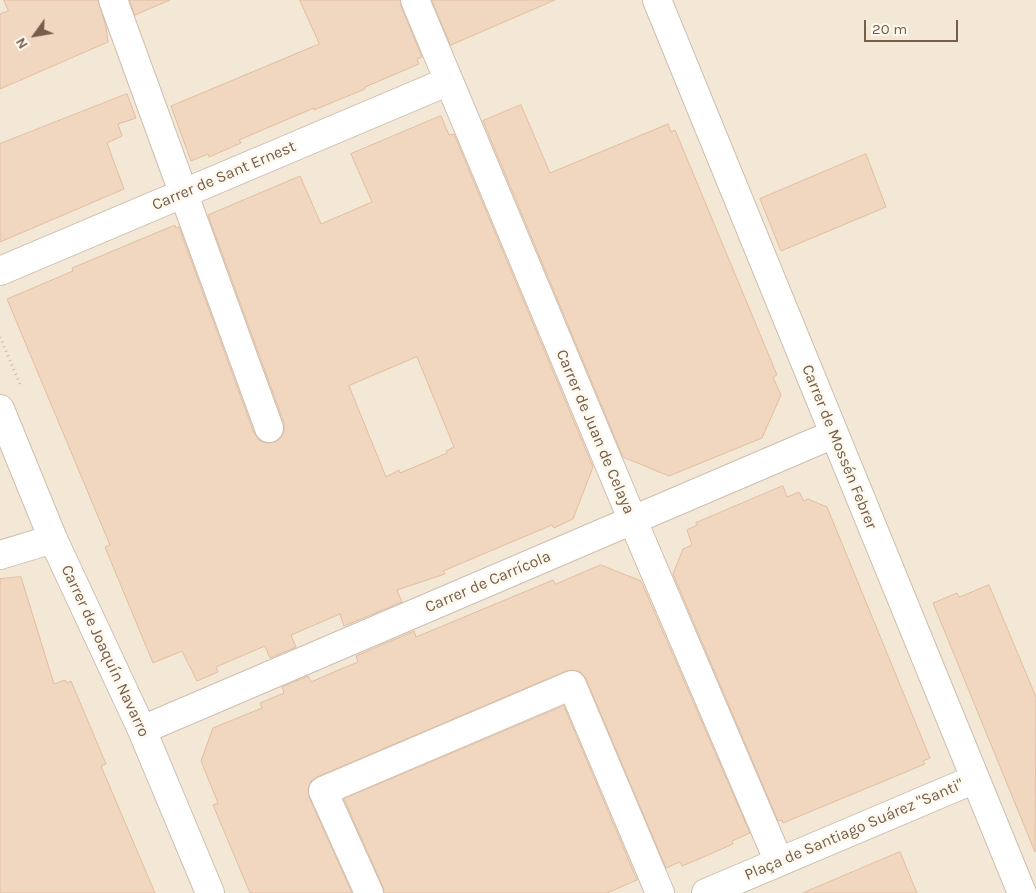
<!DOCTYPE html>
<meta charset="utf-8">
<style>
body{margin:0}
#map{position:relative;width:1036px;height:893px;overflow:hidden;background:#fcf5e8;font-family:Karla,sans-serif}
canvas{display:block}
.north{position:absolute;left:10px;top:10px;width:50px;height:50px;-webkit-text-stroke:4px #fef9ee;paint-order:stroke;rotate:238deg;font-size:14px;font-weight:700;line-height:20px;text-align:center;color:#765d4c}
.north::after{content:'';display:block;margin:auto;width:18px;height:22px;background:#765d4c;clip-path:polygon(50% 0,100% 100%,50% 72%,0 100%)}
.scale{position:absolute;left:864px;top:20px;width:94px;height:22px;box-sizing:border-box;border:2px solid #765d4c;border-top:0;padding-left:6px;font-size:15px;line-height:18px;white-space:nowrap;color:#765d4c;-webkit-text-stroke:4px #fef9ee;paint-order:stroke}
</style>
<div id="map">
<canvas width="1036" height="893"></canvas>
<div class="north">N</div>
<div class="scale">20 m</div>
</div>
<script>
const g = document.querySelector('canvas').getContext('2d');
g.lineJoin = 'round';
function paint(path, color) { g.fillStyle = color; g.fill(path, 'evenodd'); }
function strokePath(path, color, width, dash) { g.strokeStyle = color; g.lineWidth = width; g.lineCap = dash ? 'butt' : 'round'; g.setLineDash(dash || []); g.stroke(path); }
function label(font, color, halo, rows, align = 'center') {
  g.font = font + ' Karla,sans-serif'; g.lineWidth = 5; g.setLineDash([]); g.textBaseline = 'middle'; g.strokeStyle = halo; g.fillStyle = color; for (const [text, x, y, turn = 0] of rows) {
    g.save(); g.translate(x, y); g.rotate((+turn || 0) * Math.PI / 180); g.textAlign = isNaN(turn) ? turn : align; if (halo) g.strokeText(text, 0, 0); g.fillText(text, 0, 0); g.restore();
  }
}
paint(new Path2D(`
 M0,0H1036V893H0Z`), '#f3e8d6');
const building = new Path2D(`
 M4,0H98L106,27L108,42L0,89V14L8,11Z
 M130,0H170L135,15Z
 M300,0H400L401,6L422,57L417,59L419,64L365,87V89L314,110V108L239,140L241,143L209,157L208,154L191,161L171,106L319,44Z
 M432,0H555L451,45Z
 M127,94L136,118L118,124L122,136L107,143L124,189L0,242V144Z
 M521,105L550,173L668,124L671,132L675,130L777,375L773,377L781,395L762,438L669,476L623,457L483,121Z
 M441,116L449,135L454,134L593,467L573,519L554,528L552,525L443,571L445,574L397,590L402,602L344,626L340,614L291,635L296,647L270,658L265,646L216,667L218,672L197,681L182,651L153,663L105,547L110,545L7,299L73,271L72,268L175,225L176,228L179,227L254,433L259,440L266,443L275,442L281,438L284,431V423L208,215L300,176L321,224L372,202L351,154ZM417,357L454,447L446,451L447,453L424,463L400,473L399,470L386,477L349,386Z
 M866,154L886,207L781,251L760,199Z
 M783,486L787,497L799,492L804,501L808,499L827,507L930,758L923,761L925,764L783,823L782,820L778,821L673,574L683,549L692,545L687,530L697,525L696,523Z
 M601,565L641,581L750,833L732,841L733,844L699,859L682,866L680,862L666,868L586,679L581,672L573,670L566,671L317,777L311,781L308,789L309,797L352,893H250L213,805L218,803L201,761L213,728L262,708L260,703L284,693L282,687L308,676L311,682L336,671L358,662L356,656L414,631L416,637L553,580L555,584Z
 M21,577L54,684L65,680L67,683L71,681L106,764L101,766L155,893H0V579Z
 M989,585L1036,697L1035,852L933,603L957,593L959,597Z
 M564,706L637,880L607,893H384L383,887L344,799Z
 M900,852L917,893H803Z`);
paint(building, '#f1d6c0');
strokePath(building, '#e3bea1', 1);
const minor = new Path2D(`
 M113,0L269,428
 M415,0L633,521L779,862
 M657,0L1022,893
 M0,271L449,81
 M0,409L53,539L142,730L210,893
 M0,555L53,539
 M142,730L834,434
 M369,893L323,791L572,685L660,893
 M706,893L975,779`);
strokePath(minor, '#cebeae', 30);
strokePath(new Path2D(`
 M0,337L21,387`), '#d6b9a3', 3, [1, 4]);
strokePath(minor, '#fff', 28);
label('16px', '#765d4c', '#fef9ee', [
 ["Carrer de Sant Ernest",224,176,-23],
 ["Carrer de Juan de Celaya",595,432,67],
 ["Carrer de Mossén Febrer",839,447,68],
 ["Carrer de Carrícola",488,582,-23],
 ["Carrer de Joaquín Navarro",105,651,65],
 ["Plaça de Santiago Suárez \"Santi\"",854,830,-23]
]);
</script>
